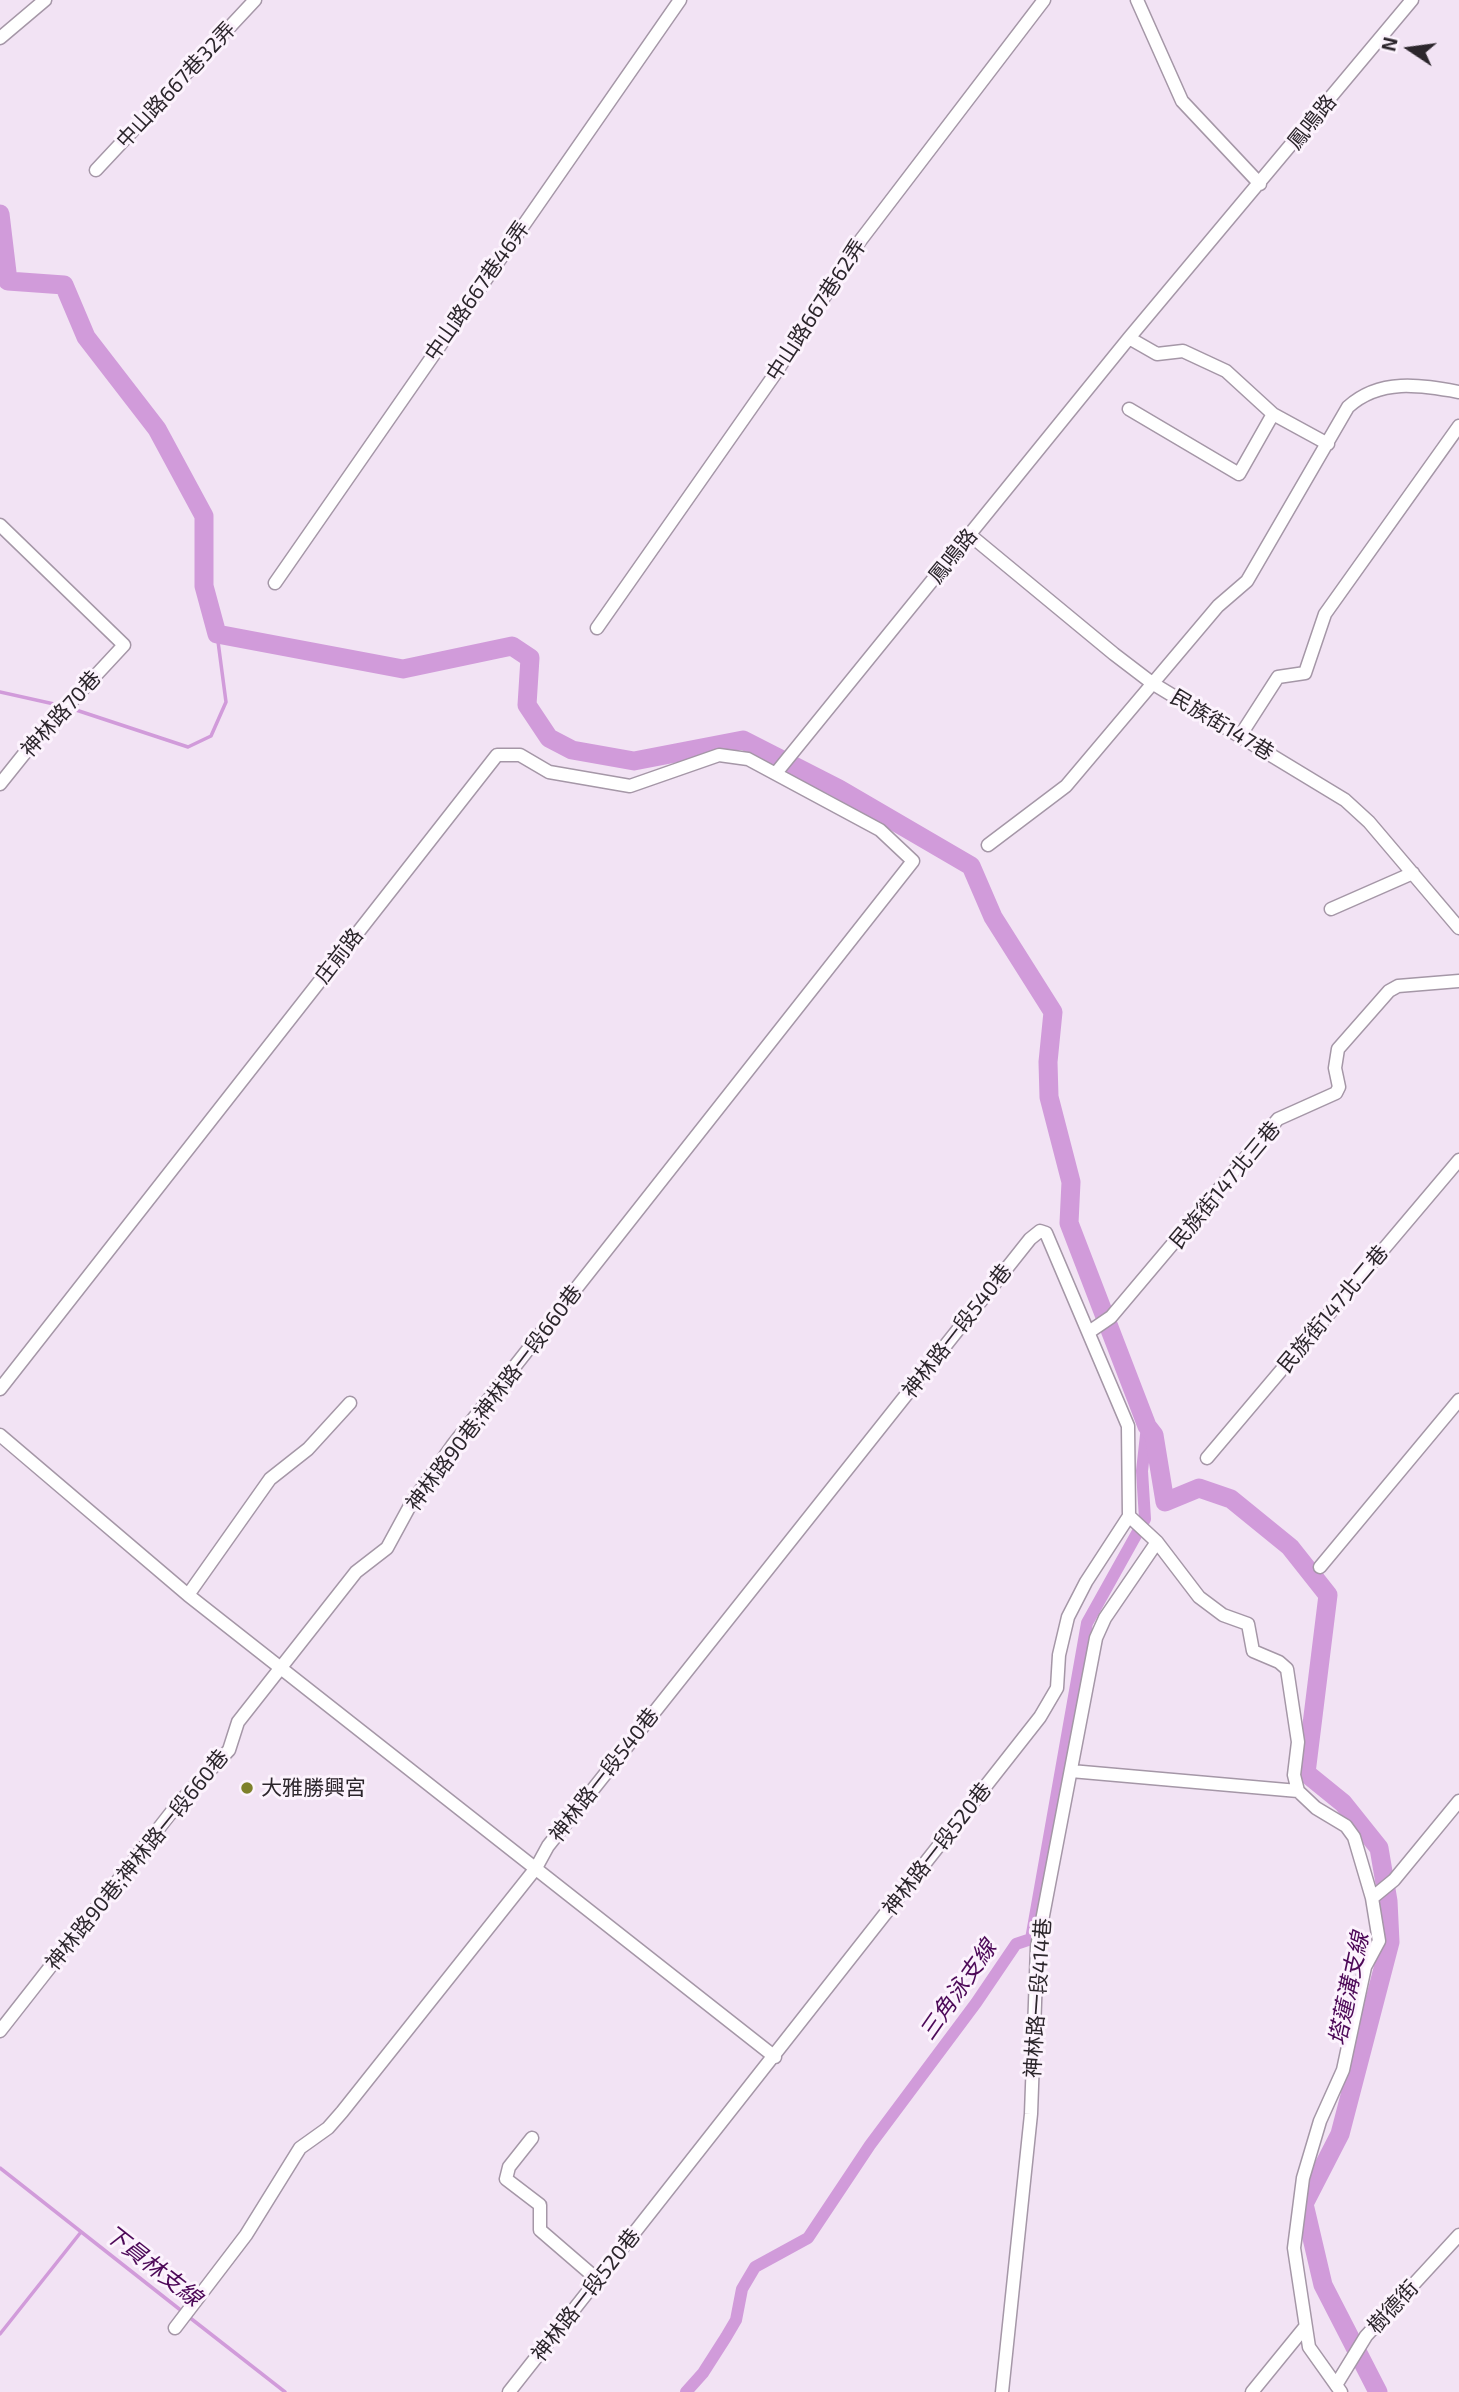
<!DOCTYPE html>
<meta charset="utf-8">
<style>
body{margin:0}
#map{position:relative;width:1459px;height:2392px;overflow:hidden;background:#f2e3f4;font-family:"Exo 2",sans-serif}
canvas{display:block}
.north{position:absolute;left:1375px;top:14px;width:70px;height:70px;-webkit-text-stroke:5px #fcf3fd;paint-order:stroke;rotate:283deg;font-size:19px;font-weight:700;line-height:28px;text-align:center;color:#2c262c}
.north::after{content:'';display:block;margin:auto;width:24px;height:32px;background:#2c262c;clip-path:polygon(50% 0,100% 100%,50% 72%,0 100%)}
</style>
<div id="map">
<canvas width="1459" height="2392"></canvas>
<div class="north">N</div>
</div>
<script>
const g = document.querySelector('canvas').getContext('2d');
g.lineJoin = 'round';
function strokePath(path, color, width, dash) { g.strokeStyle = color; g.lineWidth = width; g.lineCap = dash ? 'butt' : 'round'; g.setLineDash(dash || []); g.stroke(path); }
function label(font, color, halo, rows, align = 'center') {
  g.font = font + ' "Exo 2","Noto Sans TC",sans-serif'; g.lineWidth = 6; g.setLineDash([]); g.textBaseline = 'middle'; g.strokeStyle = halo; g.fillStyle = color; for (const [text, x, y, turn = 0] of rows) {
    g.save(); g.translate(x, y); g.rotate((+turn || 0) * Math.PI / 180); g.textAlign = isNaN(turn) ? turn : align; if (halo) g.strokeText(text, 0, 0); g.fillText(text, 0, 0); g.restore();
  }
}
strokePath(new Path2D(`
 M0,692L63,706
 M70,708L188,747L211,736L226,702L217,634
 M0,2168L183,2312
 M189,2317L285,2392
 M0,2334L81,2232`), '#d19bda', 3.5);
strokePath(new Path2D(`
 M686,2392L703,2373L726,2337L736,2320L742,2289L755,2267L808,2238L870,2145L976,2003L1016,1944L1031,1939L1087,1623L1145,1519L1142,1471L1147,1426`), '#d19bda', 12);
strokePath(new Path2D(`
 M0,214L8,281L64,285L86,337L157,429L204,516V586L217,634L403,669L512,646L530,658L527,705L549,738L572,750L634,761L743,740L839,789L971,866L993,917L1053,1012L1048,1062L1049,1097L1071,1182L1069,1223L1147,1426L1154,1435L1165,1502L1199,1488L1231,1499L1290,1547L1328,1595L1306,1773L1343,1803L1379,1848L1388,1901L1390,1942L1340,2134L1304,2204L1323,2285L1378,2392`), '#d19bda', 19);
const minor = new Path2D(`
 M1137,0L1182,101L1260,184
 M0,38L45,0
 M96,170L255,0
 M1129,338L1157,354L1183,351L1226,371L1273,414L1328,444
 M1129,409L1239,474L1273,414
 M0,525L124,645L32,744L0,784
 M970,535L1114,654L1152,683L1345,800L1369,822L1459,928
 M275,583L680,0
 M597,628L775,374L860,241L1044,0
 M1240,736L1278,677L1305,673L1325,614L1459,426
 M776,773L1129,338L1412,0
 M988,845L1066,786L1218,606L1247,581L1348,407C1380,378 1420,385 1459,392
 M1331,909L1413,873
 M1089,1332L1111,1317L1278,1119L1336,1093L1339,1087L1335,1068L1338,1049L1389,991L1398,986L1459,981
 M0,1389L497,755H520L549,772L630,786L719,755L748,759L880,830L913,861L452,1446L412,1502L387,1548L356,1572L238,1722L229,1750L177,1805L0,2031
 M0,1435L188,1595L775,2057
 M1207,1458L1459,1160
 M1129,1516L1157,1542L1199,1597L1223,1615L1248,1624L1253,1651L1279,1662L1287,1669L1298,1742L1294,1775L1298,1791L1316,1808L1346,1826L1354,1837L1372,1898L1379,1941L1365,1967L1343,2070L1320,2121L1303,2178L1294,2248L1309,2347L1341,2392
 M1320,1567L1459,1400
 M188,1595L270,1479L308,1449L350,1403
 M1071,1771L1298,1791
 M1372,1898L1394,1880L1459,1801
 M532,2138L509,2167L506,2179L540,2205V2230L598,2280
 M175,2328L246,2235L300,2148L328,2128L342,2112L536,1868L548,1846L1030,1239L1040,1231L1046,1233L1128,1426L1129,1516L1086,1582L1068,1617L1059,1655L1057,1688L1040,1717L509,2392
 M1336,2385L1366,2336L1459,2235
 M1002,2392L1031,2114L1037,1947L1096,1638L1105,1618L1157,1542
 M1252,2392L1305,2327`);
strokePath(minor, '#a597a7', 15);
strokePath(minor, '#fff', 12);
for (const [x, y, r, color] of [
 [247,1788,7,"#7e812b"]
]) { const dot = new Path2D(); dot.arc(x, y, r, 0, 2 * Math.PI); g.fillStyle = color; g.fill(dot); strokePath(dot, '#fcf3fd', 2.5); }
label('21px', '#2c262c', '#fcf3fd', [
 ["中山路667巷32弄",176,85,-47],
 ["鳳鳴路",1312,122,-51],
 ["中山路667巷46弄",477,291,-55],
 ["中山路667巷62弄",816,310,-57],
 ["鳳鳴路",953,556,-51],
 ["神林路70巷",61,714,-48],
 ["民族街147巷",1222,725,31],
 ["庄前路",339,956,-52],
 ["民族街147北三巷",1225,1185,-50],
 ["民族街147北二巷",1333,1309,-50],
 ["神林路一段540巷",957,1331,-52],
 ["神林路90巷;神林路一段660巷",494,1398,-53],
 ["神林路一段540巷",604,1775,-52],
 ["神林路一段520巷",937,1849,-52],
 ["神林路90巷;神林路一段660巷",137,1860,-51],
 ["神林路一段414巷",1038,1998,-86],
 ["神林路一段520巷",586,2295,-52],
 ["樹德街",1393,2307,-47]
]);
label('21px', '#2c262c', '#fcf3fd', [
 ["大雅勝興宮",261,1788]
], 'left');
label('italic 23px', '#4d0958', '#fcf3fd', [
 ["塔蓮溝支線",1349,1989,-78],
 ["三角泳支線",958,1990,-55],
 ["下員林支線",153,2266,38]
]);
</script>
